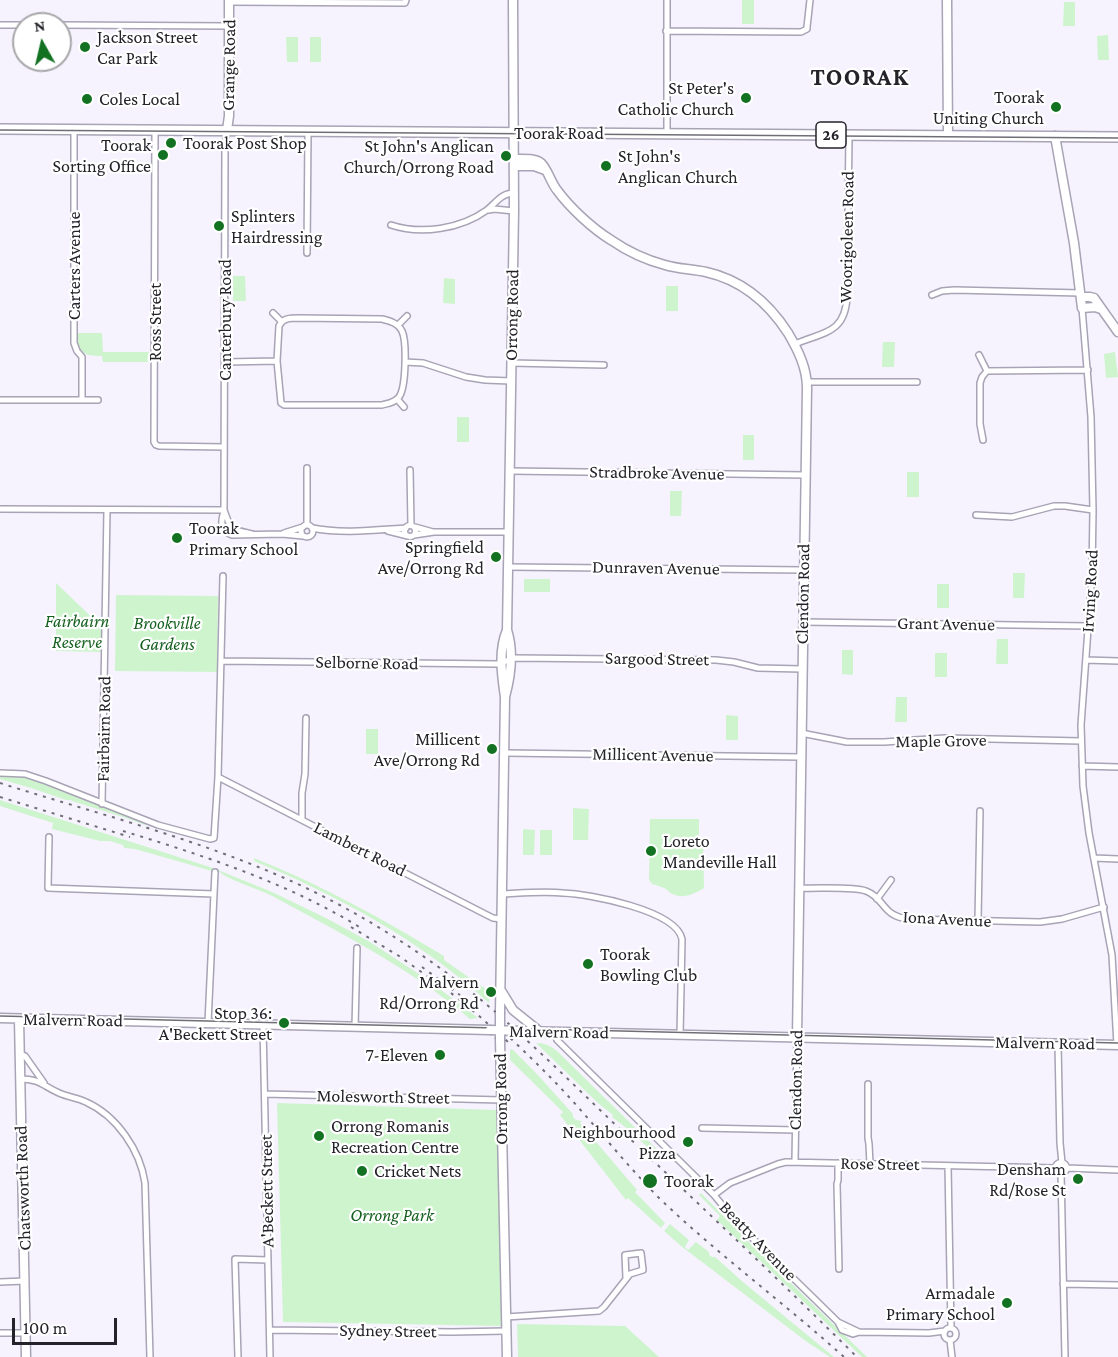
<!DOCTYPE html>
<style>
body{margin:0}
#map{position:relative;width:1118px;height:1357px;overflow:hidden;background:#f6f3ff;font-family:"Crimson Pro",serif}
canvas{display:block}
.north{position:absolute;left:12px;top:12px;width:60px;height:60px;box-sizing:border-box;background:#fff;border:2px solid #a8a7aa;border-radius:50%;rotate:352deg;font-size:16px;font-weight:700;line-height:24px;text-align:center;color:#25232a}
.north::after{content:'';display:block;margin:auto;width:21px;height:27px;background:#127222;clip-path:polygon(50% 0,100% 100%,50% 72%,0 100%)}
.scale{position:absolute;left:12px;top:1318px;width:105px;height:27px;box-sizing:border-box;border:3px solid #25232a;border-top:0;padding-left:8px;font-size:18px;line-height:21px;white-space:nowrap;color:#25232a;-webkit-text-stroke:4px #fff;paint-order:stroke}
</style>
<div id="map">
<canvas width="1118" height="1357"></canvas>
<div class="north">N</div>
<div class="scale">100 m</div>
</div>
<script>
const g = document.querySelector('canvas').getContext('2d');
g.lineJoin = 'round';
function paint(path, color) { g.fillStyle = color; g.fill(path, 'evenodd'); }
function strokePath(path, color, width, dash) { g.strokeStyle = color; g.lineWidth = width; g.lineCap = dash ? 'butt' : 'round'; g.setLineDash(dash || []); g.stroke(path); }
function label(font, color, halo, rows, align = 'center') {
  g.font = font + ' "Crimson Pro",serif'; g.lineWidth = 4.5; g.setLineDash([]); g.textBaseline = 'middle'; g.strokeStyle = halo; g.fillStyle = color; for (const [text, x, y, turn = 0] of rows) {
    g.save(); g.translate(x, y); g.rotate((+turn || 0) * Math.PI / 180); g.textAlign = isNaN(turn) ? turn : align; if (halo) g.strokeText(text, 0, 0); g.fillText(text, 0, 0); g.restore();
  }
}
paint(new Path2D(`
 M742,0H754V24H742Z
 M1064,2H1075V26H1063Z
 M1108,35L1109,60H1098L1097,36Z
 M286,37H298V62H287Z
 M310,37H321V62H310Z
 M233,276H245L246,301H233Z
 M444,278L455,279V304L443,303Z
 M666,286H678V311H666Z
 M78,333H102L103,352H149V362H103L102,356C88,356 79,355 77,339L78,338Z
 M883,342H895L894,367H882Z
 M1115,352L1118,377L1106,378L1104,354Z
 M457,417H469V442H457Z
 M743,435H754V460H743Z
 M907,472H919V497H907Z
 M670,491H682L681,516H670Z
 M1013,573H1025L1024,598H1013Z
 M524,579H550V592H524Z
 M56,583L104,629L103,652L56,651Z
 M937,584H949V608H937Z
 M116,595L218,596L217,672L115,671Z
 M997,639H1008V664H996Z
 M842,650H853V675L842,674Z
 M935,653H947V677H935Z
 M896,697H907V722H895Z
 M726,715L738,716V740H726Z
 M366,729H378V754H366Z
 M7,775L27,778L44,783L148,825H145L126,818L72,801L70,800H66L31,788L0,779V777Z
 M0,800L213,868L272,892L326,918L370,942L428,980L478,1018L470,1019C412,969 342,934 276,898C260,889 230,881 218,871H212L135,849L124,848L123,845L110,841H100L52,829L53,823L0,806Z
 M573,808L589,809L588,840H573Z
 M650,819H699V837H703L704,888C696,893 684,899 675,895C671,894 669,891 666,889C662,887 657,885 652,884L649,880Z
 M523,829L535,830L534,855H523Z
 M540,830H552V855H540Z
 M254,858C320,884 383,919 444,956V960L490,992L489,1003C421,941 339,896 254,861Z
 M536,1043C545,1043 551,1046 557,1051L664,1156L661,1159L625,1127L612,1117L613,1115L598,1103Z
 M512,1049L536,1073L573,1114V1117L576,1120L582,1121L580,1123L637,1190L635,1192L665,1223L661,1228L628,1198L626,1200L560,1115L563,1112L510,1060V1050Z
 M277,1103L498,1110L504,1326L283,1322Z
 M701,1193L756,1249L867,1357H862L717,1220L720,1216L699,1195Z
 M670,1224L689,1240L685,1247L688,1250L696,1242L709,1252V1255L712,1257H715L743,1282L834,1357H830L807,1342L681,1246L664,1231Z
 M517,1324L625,1326L659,1357H518Z`), '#cef4ce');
const street = new Path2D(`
 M667,0V134
 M229,2L405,3L406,0
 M0,25H24
 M60,25L229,26
 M666,31L801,32L807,29V27L810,0
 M74,129V343L77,351L82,357V400
 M155,130L154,442L156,445L159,446L224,447
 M227,130L225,145L224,510C231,531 231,529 252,534
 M489,210L494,209L514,211
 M391,225C421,235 461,229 487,210C496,203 501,193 514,193
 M307,253L308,131
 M932,295L942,291L954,290L1081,293
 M1082,308L1091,417L1093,510L1092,574L1081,725L1083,786L1089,833L1112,955L1117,1045
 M273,313L281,321
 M298,318L382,319C390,321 398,323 402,331C407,342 406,388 399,397C394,403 389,403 382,405H284L281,403L277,361L279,326C283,318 290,318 298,318Z
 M398,325L407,316
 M795,344C823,332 845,334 847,297L849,135
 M979,355L987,371L1088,370
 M225,362L277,361
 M405,362L423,363L466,377L485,380L511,381
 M511,363L604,365
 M807,382H917
 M397,399L404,407
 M0,400H98
 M983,440L980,424V383L982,377L987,371
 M307,468V525
 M410,470L411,525
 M509,471L805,475
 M0,509L224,510
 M224,512C220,522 221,531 232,535L282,534L303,536
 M976,515L1012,517L1054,506H1065L1093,510
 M301 531a6 6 0 1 1 12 0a6 6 0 1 1-12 0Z
 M404.5 531a5.5 5.5 0 1 1 11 0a5.5 5.5 0 1 1-11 0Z
 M415,527L433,532
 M312,528C342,534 375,530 406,528
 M388,531L408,536
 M284,533L303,527
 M414,535L434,532H508
 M508,567L804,570
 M803,622L1088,626
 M1086,660L1118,661
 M221,661L498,664L514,658L716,660L734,662L758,668L802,669
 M801,733L847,742H884L945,738L1081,741
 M505,753L801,757
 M1082,766L1118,767
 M0,773L25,774L46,781L158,825L210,839L214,838L218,777L223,576
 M218,777L485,914L493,918L502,919
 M102,804L107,510
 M302,819V793L305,774L306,718
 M49,837L48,888L214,894
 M1094,858L1118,859
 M799,888C816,889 851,886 866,891C885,898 882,917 909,919L1040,922L1062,919L1104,907
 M502,894C523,893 543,891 563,893C589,894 676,910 682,939L680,1035
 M877,899L891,880
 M978,921L980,811
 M208,1023L215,872
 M263,1025L270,1357
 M355,1027L357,948
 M555,1032L557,1040L714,1195L737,1223L838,1322L842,1330L853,1334L859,1332L929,1333L945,1331
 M1058,1044L1060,1143L1062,1163
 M20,1054L25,1056L44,1083
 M20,1079C40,1079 43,1086 59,1093C68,1097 78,1098 86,1102C117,1116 140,1150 145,1183L150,1357
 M868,1084V1138L869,1144L870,1164
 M265,1094L501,1100
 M702,1128L796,1130
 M795,1162L797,1037
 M1055.5 1168a5.5 5.5 0 1 1 11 0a5.5 5.5 0 1 1-11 0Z
 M838,1163V1180L837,1184L839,1269
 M948,1166L951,1328
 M1067,1168L1118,1170
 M1061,1173L1065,1357
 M714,1195L730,1183L778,1164L786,1162L1055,1168
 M0,1282L25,1281
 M1063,1284L1118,1285
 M506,1317L599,1311L604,1307L630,1274L643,1270L641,1253L625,1255L626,1278
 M838,1322L859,1332
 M944 1334a6 6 0 1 1 12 0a6 6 0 1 1-12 0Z
 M270,1330L452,1332L506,1331
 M0,1333H25
 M950,1340L952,1357
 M238,1357L235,1259L268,1260`);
const secondary = new Path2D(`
 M947,0L948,135
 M227,130L229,116V0
 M1055,136L1074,243L1082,308L1095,307L1101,309
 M514,159C522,159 535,158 541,163C548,170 551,183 557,190C570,208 593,229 611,240C627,251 646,260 665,265C678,269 692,269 706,272C742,280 768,302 788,333C798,350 807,368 807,388L797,1037
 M514,166H534L545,170
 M1081,297H1090L1094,298L1118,332
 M505,697C511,675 514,652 507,630L514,211L513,0
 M502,992L513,1010L539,1031
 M500,1012L505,697C502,676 498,651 507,630
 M0,1018L490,1030
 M19,1019L26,1357
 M521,1031L1118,1045
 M500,1039L507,1357`);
const primary = new Path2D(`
 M0,129L1118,137`);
strokePath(street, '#a8a3b5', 8);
strokePath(secondary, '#a8a3b5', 11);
strokePath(primary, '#a8a3b5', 12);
strokePath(street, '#fff', 5);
strokePath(secondary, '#fff', 8);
strokePath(primary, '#fff', 9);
strokePath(new Path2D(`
 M0,130L1118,138
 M0,1016L1118,1043`), '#6f6d75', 1.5);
strokePath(new Path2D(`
 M0,783C117,820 239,849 347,909C396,936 443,968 486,1004C534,1045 579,1090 625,1134C703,1208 781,1282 857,1357
 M0,797L130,837
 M123,831C205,856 288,883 361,928
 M351,927L399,956L427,976
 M422,967L460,995
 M451,993L478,1015L508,1042
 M504,1032C526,1053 548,1074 569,1097C598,1129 626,1164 657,1196C716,1253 783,1302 844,1357`), '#6f6d75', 2, [3, 6]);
const secondaryBridge = new Path2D(`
 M490,1030L521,1031
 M500,1039V1012`);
strokePath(secondaryBridge, '#a8a3b5', 11, []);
strokePath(secondaryBridge, '#fff', 8);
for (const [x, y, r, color] of [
 [85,47,6,"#127222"],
 [746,98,6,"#127222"],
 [87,99,6,"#127222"],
 [1056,107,6,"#127222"],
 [171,143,6,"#127222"],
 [163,155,6,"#127222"],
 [506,156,6,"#127222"],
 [606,166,6,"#127222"],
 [219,226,6,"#127222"],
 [177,538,6,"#127222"],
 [496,557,6,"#127222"],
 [492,749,6,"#127222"],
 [651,851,6,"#127222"],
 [588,964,6,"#127222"],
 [491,992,6,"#127222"],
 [284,1023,6,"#127222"],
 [440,1055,6,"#127222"],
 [319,1136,6,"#127222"],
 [688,1142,6,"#127222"],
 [362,1171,6,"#127222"],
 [1078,1179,6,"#127222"],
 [650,1181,8,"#127222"],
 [1007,1303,6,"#127222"]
]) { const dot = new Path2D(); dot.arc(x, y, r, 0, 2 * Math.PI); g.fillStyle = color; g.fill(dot); strokePath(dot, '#fff', 2); }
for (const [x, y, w] of [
 [831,135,30]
]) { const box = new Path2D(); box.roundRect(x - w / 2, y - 13, w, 26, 4.5); g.fillStyle = '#fff'; g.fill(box); strokePath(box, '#25232a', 1.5); }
label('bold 16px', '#25232a', null, [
 ["26",831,135]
]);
label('18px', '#25232a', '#fff', [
 ["Jackson Street",97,37,"left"],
 ["Car Park",97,58,"left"],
 ["St Peter's",734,88],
 ["Catholic Church",734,109],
 ["Toorak",1044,97],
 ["Uniting Church",1044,118],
 ["Coles Local",99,99,"left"],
 ["Toorak Post Shop",183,143,"left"],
 ["Toorak",151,145],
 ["Sorting Office",151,166],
 ["St John's Anglican",494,146],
 ["Church/Orrong Road",494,167],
 ["St John's",618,156,"left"],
 ["Anglican Church",618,177,"left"],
 ["Splinters",231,216,"left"],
 ["Hairdressing",231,237,"left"],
 ["Toorak",189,528,"left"],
 ["Primary School",189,549,"left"],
 ["Springfield",484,547],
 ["Ave/Orrong Rd",484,568],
 ["Millicent",480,739],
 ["Ave/Orrong Rd",480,760],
 ["Loreto",663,841,"left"],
 ["Mandeville Hall",663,862,"left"],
 ["Toorak",600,954,"left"],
 ["Bowling Club",600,975,"left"],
 ["Malvern",479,982],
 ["Rd/Orrong Rd",479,1003],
 ["Stop 36:",272,1013],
 ["A'Beckett Street",272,1034],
 ["7-Eleven",428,1055],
 ["Orrong Romanis",331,1126,"left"],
 ["Recreation Centre",331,1147,"left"],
 ["Neighbourhood",676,1132],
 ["Pizza",676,1153],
 ["Densham",1066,1169],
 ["Rd/Rose St",1066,1190],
 ["Cricket Nets",374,1171,"left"],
 ["Toorak",664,1181,"left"],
 ["Armadale",995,1293],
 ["Primary School",995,1314]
], 'right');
label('18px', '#25232a', '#fff', [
 ["Grange Road",229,65,-89],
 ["Toorak Road",559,133],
 ["Woorigoleen Road",847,237,-89],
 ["Carters Avenue",74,266,-90],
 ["Orrong Road",512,315,-89],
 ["Canterbury Road",225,320,-90],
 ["Ross Street",155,322,-90],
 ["Stradbroke Avenue",657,473,1],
 ["Dunraven Avenue",656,568,1],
 ["Irving Road",1090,591,-87],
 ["Clendon Road",803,594,-89],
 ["Grant Avenue",946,624,1],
 ["Sargood Street",657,659,1],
 ["Selborne Road",367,663,1],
 ["Fairbairn Road",104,729,-89],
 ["Maple Grove",941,741,-1],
 ["Millicent Avenue",653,755,1],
 ["Lambert Road",360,849,27],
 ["Iona Avenue",947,919,3],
 ["Malvern Road",73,1020,1],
 ["Malvern Road",559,1032,1],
 ["Malvern Road",1045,1043,1],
 ["Clendon Road",796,1080,-89],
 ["Molesworth Street",383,1097,1],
 ["Orrong Road",501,1099,-91],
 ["Rose Street",880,1164,1],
 ["Chatsworth Road",23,1188,-92],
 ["A'Beckett Street",267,1191,-91],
 ["Beatty Avenue",758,1241,46],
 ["Sydney Street",388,1331,1]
]);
label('italic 18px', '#15601f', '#fff', [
 ["Fairbairn",77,621],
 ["Reserve",77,642],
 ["Brookville",167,623],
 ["Gardens",167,644],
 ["Orrong Park",392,1215]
]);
g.letterSpacing = '1.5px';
label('bold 24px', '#25232a', '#fff', [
 ["TOORAK",860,78]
]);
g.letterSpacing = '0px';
</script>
